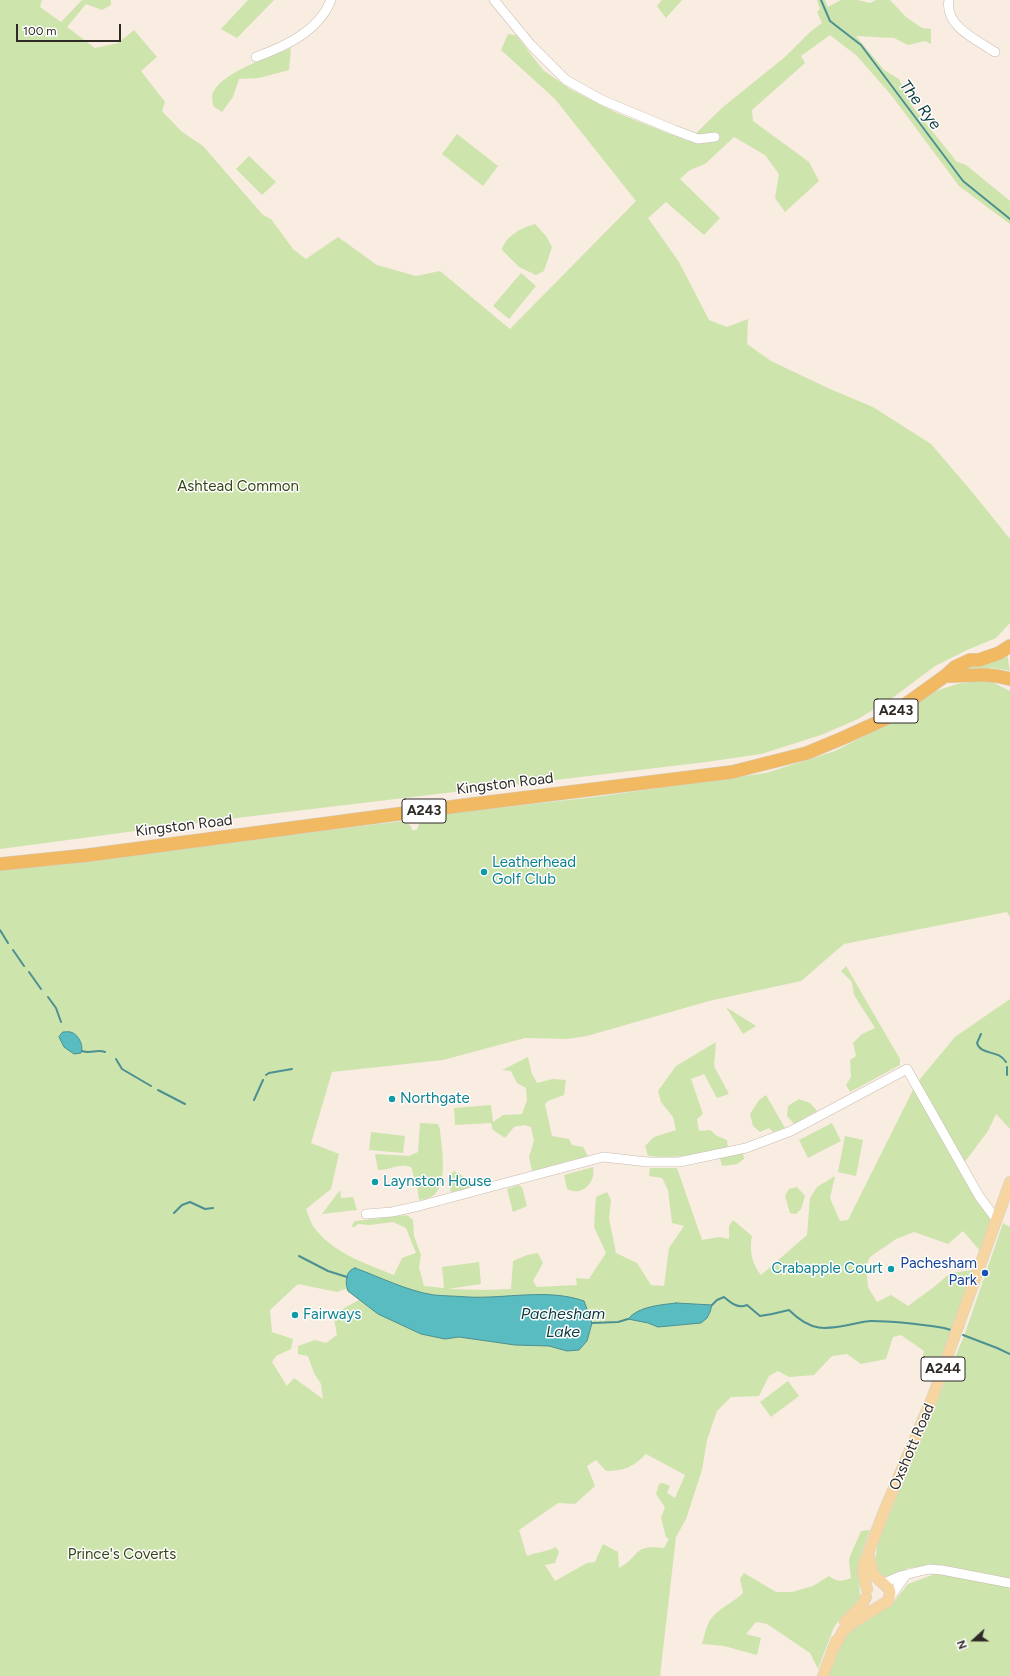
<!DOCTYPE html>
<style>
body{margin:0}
#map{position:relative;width:1010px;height:1676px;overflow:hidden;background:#f9ece1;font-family:Figtree,sans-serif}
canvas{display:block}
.north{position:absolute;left:954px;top:1620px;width:40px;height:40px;-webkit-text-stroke:3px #fff;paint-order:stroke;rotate:249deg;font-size:11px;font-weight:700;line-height:16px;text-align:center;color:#2f2a26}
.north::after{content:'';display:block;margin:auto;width:14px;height:18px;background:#2f2a26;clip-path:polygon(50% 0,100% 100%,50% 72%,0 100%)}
.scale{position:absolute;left:16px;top:24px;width:105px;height:18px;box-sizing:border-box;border:2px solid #2f2a26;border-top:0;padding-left:5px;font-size:12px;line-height:14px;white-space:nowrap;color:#2f2a26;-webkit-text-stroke:3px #fff;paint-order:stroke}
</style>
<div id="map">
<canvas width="1010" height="1676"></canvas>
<div class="north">N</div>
<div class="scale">100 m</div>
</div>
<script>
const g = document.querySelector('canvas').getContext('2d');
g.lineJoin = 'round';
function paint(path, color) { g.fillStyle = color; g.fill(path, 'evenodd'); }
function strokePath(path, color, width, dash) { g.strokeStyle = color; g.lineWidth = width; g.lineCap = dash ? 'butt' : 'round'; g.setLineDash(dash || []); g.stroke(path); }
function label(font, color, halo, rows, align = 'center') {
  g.font = font + ' Figtree,sans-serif'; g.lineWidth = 3; g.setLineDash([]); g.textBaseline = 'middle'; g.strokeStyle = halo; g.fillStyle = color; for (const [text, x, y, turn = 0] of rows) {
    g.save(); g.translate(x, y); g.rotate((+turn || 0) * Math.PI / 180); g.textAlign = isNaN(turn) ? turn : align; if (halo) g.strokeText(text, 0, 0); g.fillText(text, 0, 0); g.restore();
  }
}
paint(new Path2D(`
 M0,0H42L40,7L61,22L82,0H111V5L102,10L86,4L67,27L95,48L118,43L134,30L157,57L141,71L165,102L162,111L181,131L203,146L263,215L271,219L293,249L306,259L338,237L377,265L416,276L440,271L510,329L636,201L555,99L501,50L508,34L516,35L543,70L570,89L617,113L688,141L723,107L785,57L810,32L822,23L817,12L820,9L817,0H825L828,7L841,0H858L870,3L876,0H890L906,17L922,28L931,29V44L925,41L908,45L894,38L856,36L884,70L899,79L912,106L957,162L966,165L1010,201V224L959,186L892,96L857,56L830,35L801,56L805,63L752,110L753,121L809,162L819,181L785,212L775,198L779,174L765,155L734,137L705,164L690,170L680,179L720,218L704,235L666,202L648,218L679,262L709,320L727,327L748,319L747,344L771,361L830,389L873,407L931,444L973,493L1010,539V623L996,638L967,650L935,666L891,699L858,719L821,735L761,754L706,762L203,822L0,849Z
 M248,0H274L237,38L221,29Z
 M662,0H682L666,18L657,6Z
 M291,48L289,70L259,78L239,79L233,97L222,112L213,106C213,103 212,99 212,96C216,74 272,56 291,48Z
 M457,134L498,166L483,186L442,154Z
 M249,156L276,182L262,195L236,169Z
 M535,224L546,236L552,247L544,271L536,275L519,267L502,250C505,236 523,227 535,224Z
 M521,273L536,286L509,319L493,306Z
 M1007,653L1010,671C993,667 976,667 959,672L966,668Z
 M975,681L992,682L1010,691V917L1007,912L844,944L801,981L709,1001L587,1036L567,1039L525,1038L443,1060L332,1072L311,1143L339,1154L331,1189L306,1209C308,1214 310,1221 313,1226C331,1252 366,1264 394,1275L402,1258L416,1253L406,1228L393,1222L370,1225L358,1224L353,1228L352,1225L355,1221L407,1215L413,1220L414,1236L421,1255L419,1267L424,1286L444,1288L442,1267L479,1262L481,1284L448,1289L486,1290L511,1289L513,1261L527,1255L538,1253L543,1263L533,1281L537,1287L577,1285L576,1278L589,1279L606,1253L594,1227L596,1197L607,1192L611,1200L609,1218L616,1253L637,1263L651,1285L664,1286L669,1248L684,1226L672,1223L668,1190L662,1178L649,1176L650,1168H677L702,1240L719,1237L729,1239V1226L733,1220L752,1236C749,1249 752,1265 761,1275L807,1235L810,1198L817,1187L835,1176L830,1198L840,1221L848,1220L913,1090L920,1079L955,1037L1010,999V1129L996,1114L988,1131L964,1163L991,1219L980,1251L963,1231L948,1244L914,1232L896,1239L870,1257L866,1266L868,1287L877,1302L891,1295L908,1306L934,1287L950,1273L973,1270L938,1371L921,1367L924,1351L901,1335L893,1337L886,1359L861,1364L847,1354L832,1356L814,1375L789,1377L778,1371L769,1376L759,1396L731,1397L717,1411L707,1440L702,1470L686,1519L676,1537L660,1676H0V869L404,821L411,826L412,830H417L419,824L423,818L443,814L595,797L766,773L835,751L876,730L936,691L957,684ZM298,1284L337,1292L345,1289L359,1300L333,1314L337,1335L326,1343L315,1340L298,1346V1354L308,1356L314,1373L321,1384L323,1399L294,1378L287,1386L272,1362L276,1356L291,1349L293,1339L272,1332L270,1310ZM646,1454L685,1475L675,1498L667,1493L670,1486L663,1483L659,1484L656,1494L665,1507L661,1518L666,1537L669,1539L664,1548C632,1544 642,1555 619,1568L618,1552L603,1544L595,1562L587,1563L555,1581L545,1565L555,1563L559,1552L556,1547C546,1552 537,1552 527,1556L519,1530L558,1503L575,1504L595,1486L587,1466L596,1460L606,1471C624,1471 633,1467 646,1454Z
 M846,966L900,1059V1065L850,1092L846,1085L851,1077L850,1060L856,1056L853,1043L862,1034L875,1028L854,995L852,982L841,971Z
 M726,1007L756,1026L743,1034Z
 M716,1042L714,1066L729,1094L717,1098L704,1074L691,1079L703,1114L697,1119L699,1131L710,1130L717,1136L727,1140L728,1148C701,1154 675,1159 648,1156L645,1146L654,1137L676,1130L673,1117L661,1102L658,1091L676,1066Z
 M528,1057L532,1074L537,1083L553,1079L566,1080L564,1095L548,1101L545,1104L552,1136L569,1139L572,1145L583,1147L588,1156L532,1171L529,1157L534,1141L531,1127L524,1125L514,1127L505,1138L493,1130L491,1123L455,1125L454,1108L491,1105L493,1122L503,1115L522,1114L527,1100L526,1088L517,1083L511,1071L502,1070Z
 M766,1095L785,1128L773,1132L769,1128L760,1132L753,1126L750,1114L759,1100Z
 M799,1099L810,1103L817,1111L794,1124L787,1116L788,1106Z
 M420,1123L438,1124L440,1129C441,1146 448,1178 436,1193C432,1198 425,1199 419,1200L417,1186L411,1167C397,1163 392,1170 378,1170L375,1154L409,1156L418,1152Z
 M832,1123L841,1141L808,1158L799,1140Z
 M371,1132L405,1136L403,1153L369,1150Z
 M845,1136L863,1140L856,1176L838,1172Z
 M743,1153L744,1159L737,1164L722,1166L720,1158Z
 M593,1167C596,1183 582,1197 567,1189L564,1175Z
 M454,1171L477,1184V1186L452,1192L450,1191L452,1173Z
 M518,1185L522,1187L527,1206L513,1212L507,1189Z
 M797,1187L805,1196L801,1209L796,1214L790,1213L785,1196L789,1189Z
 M340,1190L341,1198L353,1197L357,1210L322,1214Z
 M1003,1223L1010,1227V1676H826L842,1637L857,1622L892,1604L908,1584L932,1575L931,1566L908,1568L898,1574L885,1577L878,1573L875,1561L878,1541L964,1336Z
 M788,1381L799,1396L771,1417L760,1402Z
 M870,1530L858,1563L860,1596L855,1607L843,1616L834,1627L818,1669L810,1653L767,1624L756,1622L746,1634L761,1638L757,1655L724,1646L702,1644C704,1637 706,1628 709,1622C716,1609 733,1603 743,1593L740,1579L744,1573L776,1592H792L813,1586L829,1576C837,1582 842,1582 851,1578L849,1561L850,1556L861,1531Z`), '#cee4ad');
const water = new Path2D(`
 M63,1032C66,1032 70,1031 73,1033C79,1036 84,1046 81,1053L74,1054L64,1047L59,1037Z
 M355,1268C380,1277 407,1291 434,1295C445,1296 456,1296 468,1297C506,1299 547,1288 584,1301L592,1323L587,1341L579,1350L567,1351L549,1346L515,1345L459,1337L445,1339L421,1334L378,1314L348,1291C345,1282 345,1271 355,1268Z
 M676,1303L712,1305L710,1312L707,1318L701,1323L658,1327L648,1323L628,1319C639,1306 661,1305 676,1303Z`);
paint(water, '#59bcc0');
strokePath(water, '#4c9092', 1);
strokePath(new Path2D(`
 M821,0L830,21L861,45L963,181L1010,219
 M0,930L8,943
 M13,950L24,966
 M29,972L41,989
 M48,997L56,1008L61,1022
 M981,1034L977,1043C981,1056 998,1049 1006,1062
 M82,1051C90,1054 97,1049 105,1052
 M116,1059L122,1069L151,1086
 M1007,1067V1075
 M266,1075L269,1073L292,1069
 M158,1090L185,1104
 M254,1100L263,1080
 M174,1213L182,1205L190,1202L205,1209L213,1208
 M299,1256L328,1271L347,1277
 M712,1305L717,1300L724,1297C731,1303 738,1309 747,1305L760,1316L772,1314L789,1310C811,1332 825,1330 853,1324C859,1323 865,1321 871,1321C896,1321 919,1324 944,1328L951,1330
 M592,1323L618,1322L628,1319
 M963,1335L997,1348L1010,1354`), '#4c9092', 2);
const minor = new Path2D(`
 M494,0L531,45L566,80L602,100L674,130L698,139L715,137
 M949,0C944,26 977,40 995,52
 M256,57C286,46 319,31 331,0
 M366,1214L392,1212L419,1206L603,1157L648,1162H679L746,1148L791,1131L907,1069L979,1196L996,1219
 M884,1583L900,1576L929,1569L942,1570L1010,1583
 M890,1597L906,1575`);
const major = new Path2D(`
 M867,1589L863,1573L864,1564L885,1509L933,1396L1010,1182
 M845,1622L862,1605L866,1597
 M834,1648L843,1631L854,1622L888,1601L890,1593L889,1589L873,1574L869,1556
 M823,1676L836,1641`);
const highway = new Path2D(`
 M945,676C970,676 986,672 1010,679
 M0,864L89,855L458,806L732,772L807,753L843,738L885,719L945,676L955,667L970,660H979L999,653L1010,646`);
strokePath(minor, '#c8bbb1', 10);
strokePath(major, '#d1d0cf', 12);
strokePath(highway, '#d1d0cf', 14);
strokePath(minor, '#fff', 9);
strokePath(major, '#f7d5a1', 11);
strokePath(highway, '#f1b962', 13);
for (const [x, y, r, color] of [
 [484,872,4,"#0f9aa8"],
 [392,1099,4,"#0f9aa8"],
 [375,1182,4,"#0f9aa8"],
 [891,1269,4,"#0f9aa8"],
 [985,1273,4,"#1a4fb4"],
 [295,1315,4,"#0f9aa8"]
]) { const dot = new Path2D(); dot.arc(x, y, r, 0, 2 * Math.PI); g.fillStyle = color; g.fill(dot); strokePath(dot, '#fff', 1.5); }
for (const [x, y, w] of [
 [896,711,44],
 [424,811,44],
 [943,1369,44]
]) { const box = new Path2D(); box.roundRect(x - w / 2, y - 12, w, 24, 3); g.fillStyle = '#fff'; g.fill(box); strokePath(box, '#2f2a26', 1); }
label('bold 14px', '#2f2a26', null, [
 ["A243",896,711],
 ["A243",424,811],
 ["A244",943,1369]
]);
label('15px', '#354515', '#fff', [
 ["Ashtead Common",238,487],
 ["Prince's Coverts",122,1555]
]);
label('15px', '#2f2a26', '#fff', [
 ["Kingston Road",505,784,-7],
 ["Kingston Road",184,826,-7],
 ["Oxshott Road",912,1447,-67]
]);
label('15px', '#0d838f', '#fff', [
 ["Leatherhead",492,863],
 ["Golf Club",492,880],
 ["Northgate",400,1099],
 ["Laynston House",383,1182],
 ["Crabapple Court",883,1269,"right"],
 ["Fairways",303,1315]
], 'left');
label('15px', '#164399', '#fff', [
 ["Pachesham",977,1264],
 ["Park",977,1281]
], 'right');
label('italic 16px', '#0a3a3c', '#fff', [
 ["The Rye",920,105,53],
 ["Pachesham",563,1314],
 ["Lake",563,1332]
]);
</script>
